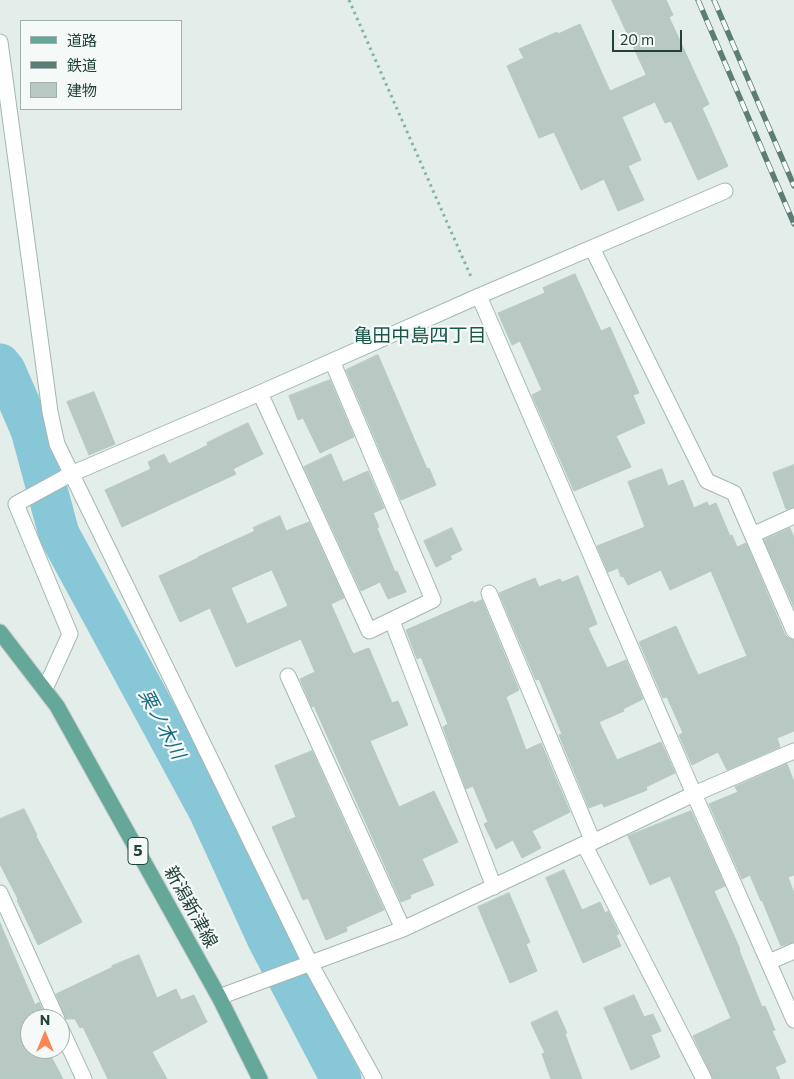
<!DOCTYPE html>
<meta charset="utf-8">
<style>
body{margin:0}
#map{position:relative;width:794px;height:1079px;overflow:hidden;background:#e3eeea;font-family:Commissioner,"Noto Sans JP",sans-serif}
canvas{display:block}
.legend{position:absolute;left:20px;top:20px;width:162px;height:90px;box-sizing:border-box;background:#f5faf8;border:1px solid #a0b0ac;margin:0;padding:6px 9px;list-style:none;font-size:15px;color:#21413a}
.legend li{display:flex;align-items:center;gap:10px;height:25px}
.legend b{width:25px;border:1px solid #a0b0ac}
.north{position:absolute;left:20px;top:1009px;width:50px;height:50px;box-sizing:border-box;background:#f5faf8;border:1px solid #a0b0ac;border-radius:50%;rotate:0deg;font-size:14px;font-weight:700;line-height:20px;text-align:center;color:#21413a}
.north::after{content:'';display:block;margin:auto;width:18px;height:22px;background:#fc8553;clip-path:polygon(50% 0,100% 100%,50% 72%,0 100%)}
.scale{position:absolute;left:612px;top:30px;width:70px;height:22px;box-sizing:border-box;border:2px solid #21413a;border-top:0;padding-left:6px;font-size:15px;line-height:18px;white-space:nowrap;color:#21413a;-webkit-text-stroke:4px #f5faf8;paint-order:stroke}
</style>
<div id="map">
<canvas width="794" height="1079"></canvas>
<ul class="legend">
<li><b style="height:6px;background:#65a799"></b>道路</li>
<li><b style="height:6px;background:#5c7d75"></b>鉄道</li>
<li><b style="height:14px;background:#b8c9c3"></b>建物</li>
</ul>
<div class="north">N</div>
<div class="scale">20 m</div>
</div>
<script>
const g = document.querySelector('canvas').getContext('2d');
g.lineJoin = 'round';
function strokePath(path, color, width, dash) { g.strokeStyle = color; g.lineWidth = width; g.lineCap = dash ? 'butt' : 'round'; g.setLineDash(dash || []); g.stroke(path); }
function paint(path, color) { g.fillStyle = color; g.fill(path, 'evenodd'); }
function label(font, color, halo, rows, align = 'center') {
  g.font = font + ' Commissioner,"Noto Sans JP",sans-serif'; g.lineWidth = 4.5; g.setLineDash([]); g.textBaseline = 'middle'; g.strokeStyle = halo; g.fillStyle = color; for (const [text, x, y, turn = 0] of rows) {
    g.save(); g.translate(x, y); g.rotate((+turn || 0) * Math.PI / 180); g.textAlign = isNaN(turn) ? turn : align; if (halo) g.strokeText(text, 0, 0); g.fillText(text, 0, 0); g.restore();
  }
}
strokePath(new Path2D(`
 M0,364L5,370L31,430L59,534L209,811L268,940L341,1079`), '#88c7d7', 41);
const building = new Path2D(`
 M612,0H666L673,15L669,17L709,104L702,108L728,166L698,180L671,121L665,123L655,102L622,117L641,160L628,166L644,200L618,211L604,179L581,190L554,132L539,138L507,66L524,58L519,49L557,32L558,34L580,24L610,91L646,75Z
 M575,274L601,331L610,327L639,393L633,395L645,423L616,436L631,467L574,491L532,395L542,390L520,341L512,345L498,313L545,293L543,288Z
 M378,355L427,469L429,468L436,485L401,500L346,370Z
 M330,380L354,437L320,453L303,418L298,420L289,396Z
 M94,392L115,444L89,455L67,402Z
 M248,423L263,454L233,469L236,474L122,527L105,490L151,469L148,462L164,454L169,464L208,445L207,443Z
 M331,454L343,482L368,471L384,508L373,513L379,527L377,528L395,572L397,571L406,592L388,599L380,582L361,591L304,467Z
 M794,465V507L786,509L773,473Z
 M662,469L668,486L683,480L694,508L707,502L709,506L716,503L730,536L732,535L737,547L746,543L785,635L789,639L794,640V731L777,738L780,747L727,770L718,752L692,765L679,735L683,733L667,697L663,698L639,642L676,626L698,675L747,656L711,571L670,590L661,570L628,585L623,576L621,577L618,568L608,572L597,546L645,527L628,482Z
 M280,516L286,531L309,522L344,598L331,604L353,654L369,648L392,703L398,701L408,725L370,741L399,807L434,791L458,842L422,859L434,885L410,895L411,898L401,902L314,706L312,707L300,679L315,672L301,639L236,667L210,608L180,622L159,576L198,558V557L255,531L253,528ZM272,570L288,606L247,624L231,588Z
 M452,528L462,550L450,556L452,559L436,567L424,541Z
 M790,528L794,538V607L764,540Z
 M578,576L597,624L588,628L607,668L626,660L643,699L623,709L624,711L599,722L617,760L661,742L675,773L646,787L647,790L604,807L602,803L589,808L559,735L562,734L539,679L536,680L499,593L535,578L539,587L560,579L562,582Z
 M482,600L519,690L506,697L526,750L541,743L570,812L532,831L541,848L522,858L513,840L496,849L484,824L488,822L473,786L466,789L443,727L448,724L421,657L417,659L406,630L473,601L474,603Z
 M312,751L384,910L346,927L347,931L326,940L308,898L303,900L272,827L296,817L275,766Z
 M787,764L794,782V875L788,877L794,893V942L781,946L762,900L761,901L750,875L742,879L709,804L738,792L735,787Z
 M24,809L37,835L36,836L82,922L38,945L17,900L18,899L0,864V819Z
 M691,811L725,886L714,891L740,949L739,950L762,1007L765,1006L775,1030L772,1031L786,1062L775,1067L780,1079H713L693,1036L731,1018L670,876L650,885L628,836Z
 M564,870L582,910L600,902L605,913L608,911L619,934L616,935L621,946L583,963L546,878Z
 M509,893L530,942L526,944L537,971L510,983L478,907Z
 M0,923L35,1005L39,1002L47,1019H30V1049H47L63,1079H0Z
 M139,955L157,998L176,989L181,1000L194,995L207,1022L152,1052L167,1079H108L83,1027L80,1028L75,1019H66L56,994L113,967L112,966Z
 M634,995L644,1017L653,1014L661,1031L651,1035L660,1057L631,1070L604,1008Z
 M557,1011L567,1033L565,1034L582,1079H551L542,1054L545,1053L531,1023Z`);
paint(building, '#b8c9c3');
strokePath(building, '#b5c9c1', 1);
const minor = new Path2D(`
 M0,42L50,412L57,444L310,963L374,1079
 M592,248L707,481L734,493L794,631
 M479,296L694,794L794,1020
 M260,393L369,631L433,600L332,361
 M752,535L794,516
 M489,593L593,842
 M392,621L494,887
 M288,676L403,929
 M45,689L70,634L16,504L71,474L260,393L479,296L725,191
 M584,844L704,1079
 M0,893L57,1019
 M769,962L794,951
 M219,997L403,929L584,844L593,842L694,794L794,751
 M60,1027L84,1079`);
const primary = new Path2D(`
 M0,632L57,706L219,997L260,1079`);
strokePath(minor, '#a5b7b2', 17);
strokePath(primary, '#c1cac8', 17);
strokePath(new Path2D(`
 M349,0L472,279`), '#81b4a7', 3, [2.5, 4]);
strokePath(minor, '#fff', 15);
strokePath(primary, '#65a799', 15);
const rail = new Path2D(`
 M698,0L794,224
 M714,0L794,186`);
strokePath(rail, '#5c7d75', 5.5);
strokePath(rail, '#f5faf8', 4, [11]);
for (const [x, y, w] of [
 [138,851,20]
]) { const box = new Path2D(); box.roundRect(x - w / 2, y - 13.5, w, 27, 4); g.fillStyle = '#f5faf8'; g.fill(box); strokePath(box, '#21413a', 1); }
label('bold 16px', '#21413a', null, [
 ["5",138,851]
]);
label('18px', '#21413a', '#f5faf8', [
 ["新潟新津線",191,907,61]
]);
label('19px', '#1b564a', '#f5faf8', [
 ["亀田中島四丁目",420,336]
]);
label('italic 19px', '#166b83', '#f5faf8', [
 ["栗ノ木川",162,724,62]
]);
</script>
